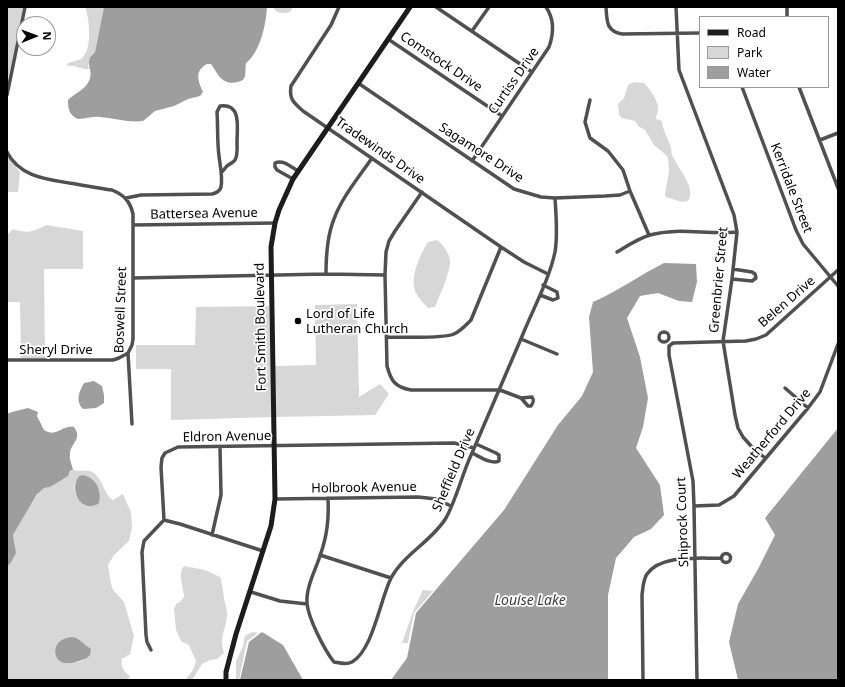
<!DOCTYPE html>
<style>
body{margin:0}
#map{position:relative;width:845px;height:687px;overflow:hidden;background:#fff;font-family:"Noto Sans",sans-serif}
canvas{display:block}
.frame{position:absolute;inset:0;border:8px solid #000;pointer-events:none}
.legend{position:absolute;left:699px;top:16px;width:130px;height:72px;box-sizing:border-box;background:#fff;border:1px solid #999;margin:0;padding:5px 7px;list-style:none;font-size:12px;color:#000}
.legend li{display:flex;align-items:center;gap:8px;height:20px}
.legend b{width:20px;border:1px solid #999}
.north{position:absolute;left:16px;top:16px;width:40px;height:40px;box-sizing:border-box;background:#fff;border:1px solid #999;border-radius:50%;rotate:89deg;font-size:11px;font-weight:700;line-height:16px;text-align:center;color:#000}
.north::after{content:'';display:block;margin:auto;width:14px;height:18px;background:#000;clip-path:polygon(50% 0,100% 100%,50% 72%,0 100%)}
</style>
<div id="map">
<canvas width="845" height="687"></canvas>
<div class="frame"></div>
<ul class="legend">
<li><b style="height:5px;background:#1d1d1d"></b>Road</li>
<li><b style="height:11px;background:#d7d7d7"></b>Park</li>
<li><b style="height:11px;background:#9e9e9e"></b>Water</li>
</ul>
<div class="north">N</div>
</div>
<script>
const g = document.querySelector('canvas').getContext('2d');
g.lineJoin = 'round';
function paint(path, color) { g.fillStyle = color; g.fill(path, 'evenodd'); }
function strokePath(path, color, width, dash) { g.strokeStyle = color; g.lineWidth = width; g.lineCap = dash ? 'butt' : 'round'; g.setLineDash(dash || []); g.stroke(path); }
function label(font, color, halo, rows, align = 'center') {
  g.font = font + ' "Noto Sans",sans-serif'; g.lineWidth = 3.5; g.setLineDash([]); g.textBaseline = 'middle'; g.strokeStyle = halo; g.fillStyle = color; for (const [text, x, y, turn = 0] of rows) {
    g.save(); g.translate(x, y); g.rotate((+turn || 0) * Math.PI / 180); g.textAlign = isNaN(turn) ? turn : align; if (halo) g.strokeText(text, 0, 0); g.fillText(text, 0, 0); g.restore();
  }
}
paint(new Path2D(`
 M7,7H23L7,85Z
 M85,7H104L95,52L92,54L88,66L90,69C80,70 78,65 67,66L68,63L82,59C83,56 86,53 87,50C91,39 89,17 85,7Z
 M273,7H293L290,12C283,14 277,14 273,7Z
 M634,82L644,83C650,89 658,100 658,109C658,113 656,115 656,119L662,121C663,130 667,137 670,145C672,148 671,152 672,155C677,167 697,188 688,201L682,202L666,197L665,194L669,172L668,158L666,155L654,145L645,130L638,126L635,121L622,118L619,115L618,104L624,98L628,85Z
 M7,156L20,172L18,192H7Z
 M46,225L83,231V269H44L45,358H21L20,302H7V235L13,229C27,234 33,232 46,225Z
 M437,240C444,245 451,256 450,264C448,277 440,295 435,307L428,308C424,304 419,299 416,293C409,278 420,255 428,242Z
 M357,304L359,397L380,384L389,394L375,415L276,417L275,366L316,365L315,305Z
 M269,306L272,417L171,420V369H136V345H195L196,307Z
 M73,470C79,472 86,469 92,472C103,477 103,494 113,500L123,494L131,512L132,528L129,541L114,555L108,565L111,584L113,590L124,602L134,636L130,654L124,658H122C120,666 124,672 130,676L128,680H7V566L10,564L15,546L13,535L39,491L44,488L50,487ZM83,475L99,490C103,523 61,499 79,476ZM68,637C76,636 83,641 88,648L85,659L82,661L70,664H66L60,661L56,647L61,640Z
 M184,566L205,570L220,577C223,586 223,594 225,603C226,607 227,610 227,615C226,630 219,636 224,653L217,659L210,660L202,664L192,680H185L193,670L196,661L189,645L181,641L176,630L174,609L176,604L180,602L184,597C184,587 177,575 184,566Z
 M423,590L433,591L414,613L408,643H402L414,609Z
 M252,632L258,633L247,641L239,680H236V661L243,646L245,636Z`), '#d7d7d7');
paint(new Path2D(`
 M104,7H267C266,25 260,52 246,63C245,67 246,72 245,76C244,80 241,81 238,82C222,86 218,74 211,64H207C194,71 198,81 203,92L200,96L188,99L174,106L155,111L143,121C129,123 114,118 100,117C93,116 86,119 78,119C69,115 68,109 68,100C75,93 85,90 89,81C95,69 82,63 95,52Z
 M664,263L696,264L697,282L692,302L679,301L658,293L640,296L627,318L640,357L648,398L643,427L636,448L660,485L664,515L651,529L634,537L616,558L608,595V680H391L407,658L416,613L504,510L558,425L582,396L593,372L589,317L593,302C618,291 640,275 664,263Z
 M94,381L102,386L104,395V403L96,408L83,409C75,401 79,392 84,383Z
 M28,408L38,412L37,416L44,430C57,438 61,425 74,427C83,439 70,444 70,454C69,459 72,465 73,470L70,471L68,476L50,487L44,488L37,494L13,535L16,553L10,564L7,566V414L12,412Z
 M838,428V680H738L729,642L738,604L758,569L775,535L765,518Z
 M83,475C96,478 102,490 99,503C82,515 68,490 79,476Z
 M262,632L283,645L303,680H240L249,642Z
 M71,637C80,637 84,645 91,649L90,655C87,659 82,660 76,662C52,671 47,639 71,637Z`), '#9e9e9e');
strokePath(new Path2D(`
 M339,7L331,25L291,86C289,99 293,102 303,111L501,247L524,262L548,274
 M436,7L532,72
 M606,7C607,21 606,31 622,34L700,33
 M676,7L679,70L734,215L737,232L732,279L723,341L735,415L738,428L743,437L752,447L765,458
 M787,7V17
 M472,31L489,7
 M388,39L502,116
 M358,83L514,189L541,197L555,198L605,196L620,195L630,191
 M742,87L796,230L803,244L838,286
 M799,87L838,188
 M7,95L25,7
 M590,100L585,122L590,138L608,151L623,170L630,191L649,235
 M820,140L838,133
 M7,152C19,176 45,179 69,183C83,185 97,188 112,190C124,195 130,201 133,214V339L132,345L128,353L132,424
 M472,161L549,47C554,33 555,20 546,7
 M293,179L277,170L275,167V163C283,159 291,167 298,171
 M422,192L395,231L389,241L386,252L385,275L387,366C391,381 395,387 411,390H500L521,398L528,406H531C534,402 534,400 532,397L521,398
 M126,198L141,195L212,194C216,193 220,191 221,187C223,177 220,165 219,156C217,141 218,126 217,112L220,106C242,103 237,128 237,142C237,147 238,155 235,160C233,163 229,164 227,166C225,168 223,171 221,173
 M133,225L275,223
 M617,252C627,246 639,238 650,235C678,227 708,235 737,232
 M326,274C326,256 327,236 334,219C342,197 359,177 372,158
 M133,278L326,274L385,275
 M732,279L752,281L756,278L755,274L752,272L733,269
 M540,295L553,300L558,298L557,292L543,285
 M659 337a5 5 0 1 1 10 0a5 5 0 1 1-10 0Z
 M387,337C401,337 443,339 454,334C461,331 466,325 471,320L501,247
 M521,339L557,354
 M7,360H113L119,358L128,353
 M785,388L808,408
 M472,453C479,456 491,465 499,461V455L496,453L476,444
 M328,498C329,520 327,536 320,556C315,571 306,587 307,603C308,618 325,651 334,662C340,663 346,665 352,662C373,650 380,600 391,578C404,554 432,541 446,518C457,498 462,474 472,453C489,414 506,373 523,334C534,307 549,280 555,252C558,235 556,215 555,198
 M275,499L418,497L436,499L451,506
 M694,506L719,505L734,496L808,408L820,392L838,344
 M164,520L180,524L263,551
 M212,535L221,495L220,447
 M721.5 558a4.5 4.5 0 1 1 9 0a4.5 4.5 0 1 1-9 0Z
 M320,555L391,578
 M251,592L280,601L307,604
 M151,650L147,642L146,635L142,552L144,541L164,520L161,467L162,458L165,453L178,447L454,443L474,448
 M643,680L642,595C643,588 643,580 647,574C661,554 699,559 721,558
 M697,680L694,506L693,481L669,355V346L673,343L746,341L756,339L766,335L838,270`), '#505050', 3.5);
strokePath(new Path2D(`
 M226,680V672L236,634L271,526L275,499L271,247L275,223L279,210L293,179L410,7`), '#1d1d1d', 5);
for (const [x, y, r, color] of [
 [298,321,4,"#000"]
]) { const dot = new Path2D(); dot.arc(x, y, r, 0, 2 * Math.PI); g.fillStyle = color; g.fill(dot); strokePath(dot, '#fff', 1.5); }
label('13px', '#000', '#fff', [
 ["Comstock Drive",441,62,34],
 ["Curtiss Drive",514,81,-55],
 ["Tradewinds Drive",380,151,35],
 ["Sagamore Drive",481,153,33],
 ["Kerridale Street",791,188,69],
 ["Battersea Avenue",204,214,-1],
 ["Greenbrier Street",719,280,-85],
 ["Belen Drive",787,302,-41],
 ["Boswell Street",121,310,-88],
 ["Fort Smith Boulevard",261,327,-91],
 ["Sheryl Drive",56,350],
 ["Weatherford Drive",772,434,-50],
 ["Eldron Avenue",227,437,-1],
 ["Sheffield Drive",454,470,-67],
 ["Holbrook Avenue",364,488,-1],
 ["Shiprock Court",683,522,-92]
]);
label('13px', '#000', '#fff', [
 ["Lord of Life",306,314],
 ["Lutheran Church",306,329]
], 'left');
label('italic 14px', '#3f3f3f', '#fff', [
 ["Louise Lake",530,601]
]);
</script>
